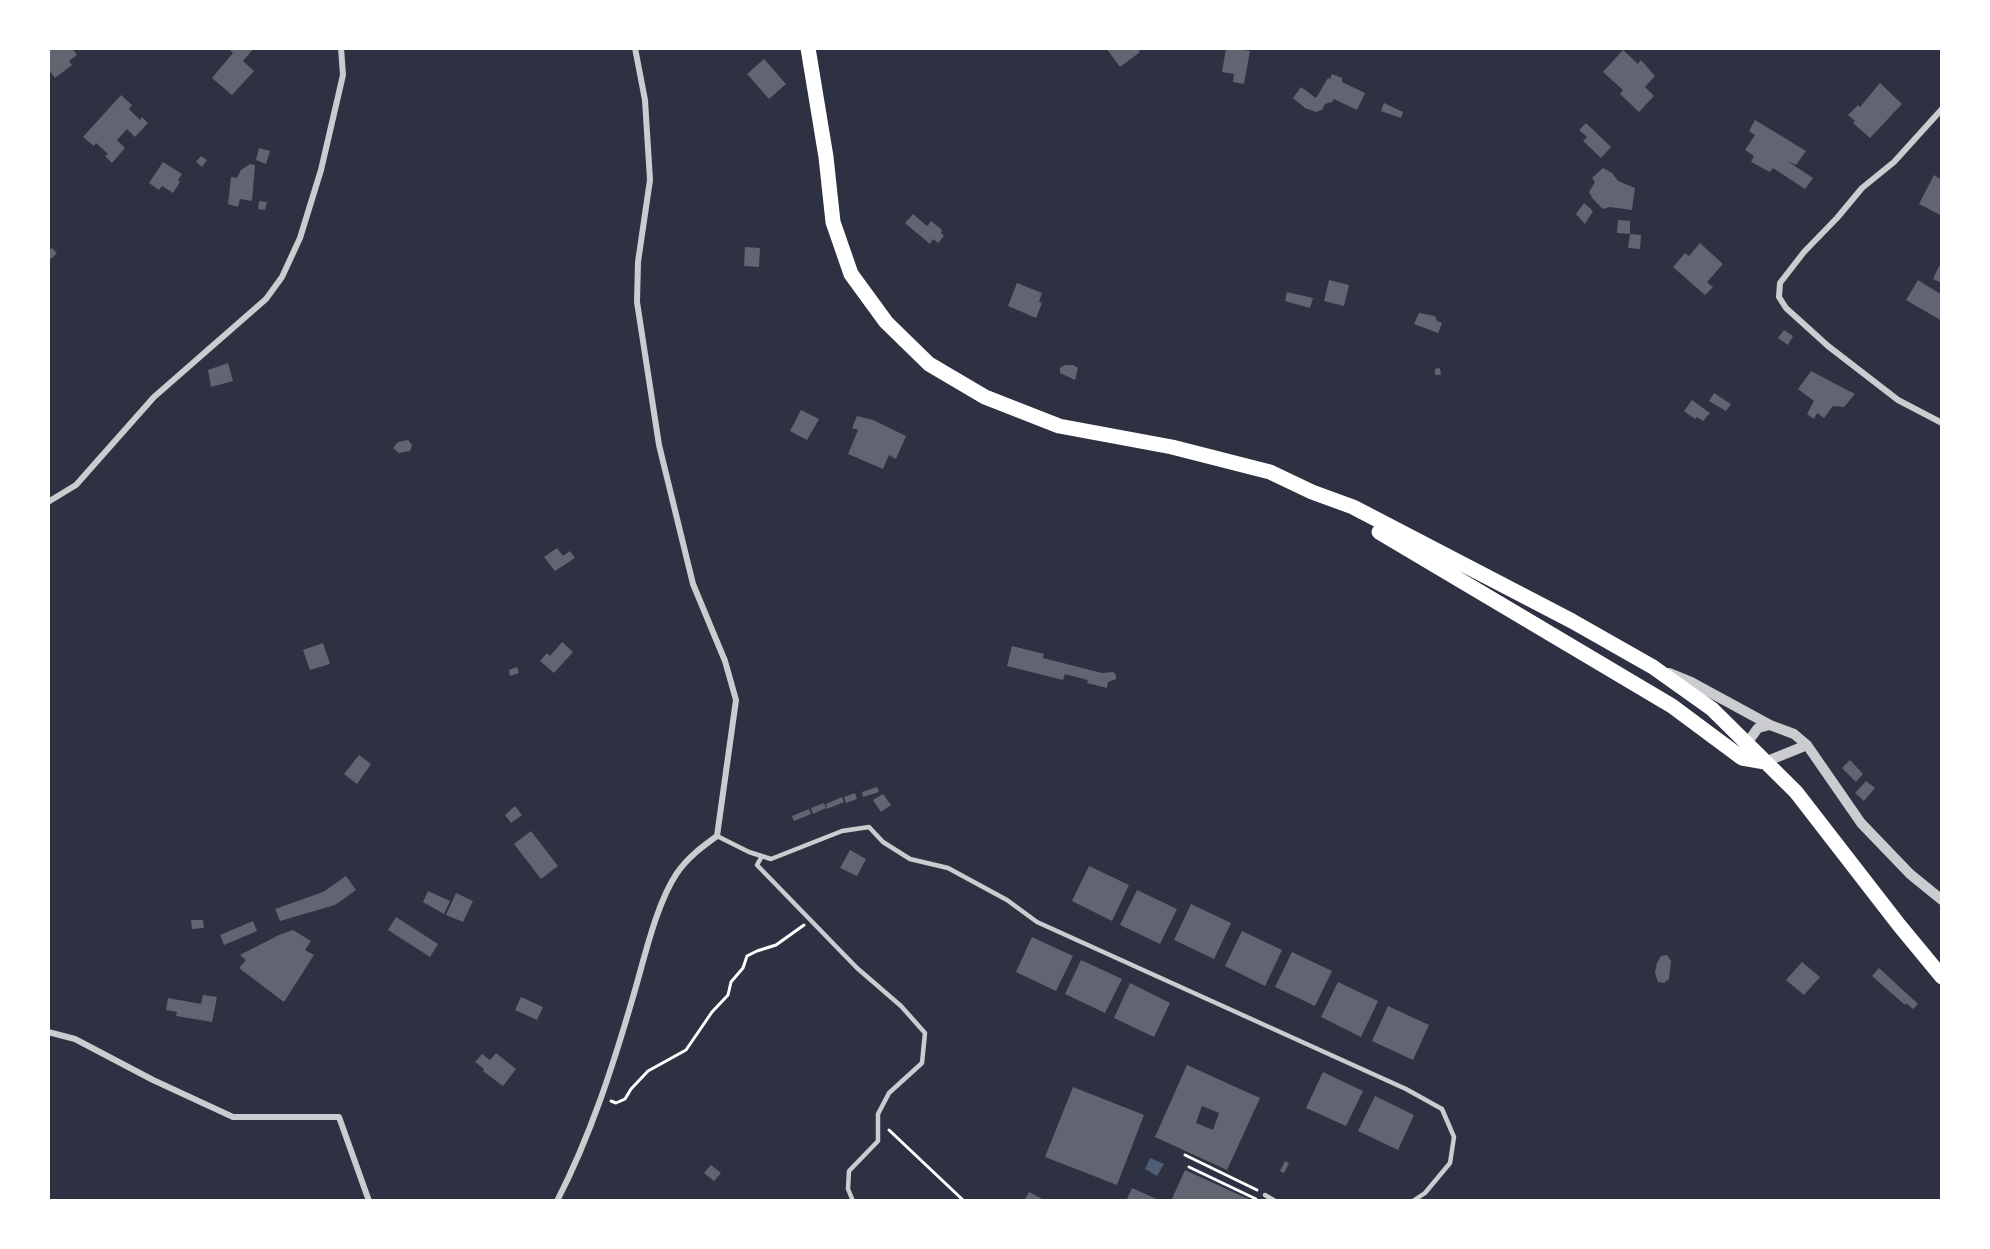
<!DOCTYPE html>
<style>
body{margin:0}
#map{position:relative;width:1990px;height:1249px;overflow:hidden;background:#2d3142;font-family:Cabin,sans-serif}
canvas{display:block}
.frame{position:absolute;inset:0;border:50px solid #fff;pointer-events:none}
</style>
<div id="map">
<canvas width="1990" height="1249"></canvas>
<div class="frame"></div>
</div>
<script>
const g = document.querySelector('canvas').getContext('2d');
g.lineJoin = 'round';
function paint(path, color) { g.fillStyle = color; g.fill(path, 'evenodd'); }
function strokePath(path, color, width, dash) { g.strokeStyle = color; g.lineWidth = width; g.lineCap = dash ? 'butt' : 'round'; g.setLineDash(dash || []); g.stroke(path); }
paint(new Path2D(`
 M1150,1158L1164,1164L1157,1176L1145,1169Z`), '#4f5d75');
paint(new Path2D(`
 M48,48H72L77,55L69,61L72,65L55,78L48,69Z
 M228,48H254L243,61L254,71L232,95L212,78L233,53Z
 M1106,48H1141L1139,50L1140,52L1120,67Z
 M1226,48L1250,51L1244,84L1233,82L1234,74L1222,72Z
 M1623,50L1638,64L1641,60L1655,76L1645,87L1654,96L1639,112L1620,94L1623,90L1603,72Z
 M764,59L786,84L769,99L747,74Z
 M1332,74L1342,78V82L1365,93L1357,110L1334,99L1332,102L1325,104L1322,110L1316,112L1305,108L1293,98L1301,87L1316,98L1328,78L1330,79Z
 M1880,83L1902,104L1870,138L1853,123L1855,121L1848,115L1858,105L1860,107Z
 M121,95L132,105L129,109L140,120L142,117L148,123L135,137L127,129L117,140L125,148L112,163L105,156L108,154L96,143L94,146L83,137Z
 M1384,103L1403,112L1401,118L1381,111Z
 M1755,120L1806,151L1796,165L1787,161L1813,178L1805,189L1773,168L1770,172L1751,162L1754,156L1745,150L1755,135L1749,131Z
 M1586,123L1611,147L1601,158L1583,141L1587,137L1579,130Z
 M259,148L270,151L266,164L256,160Z
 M201,156L207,160L202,167L196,162Z
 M163,162L182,174L178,180L180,182L173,193L162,186L159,190L149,183Z
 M250,164L255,165L252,201L240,199L238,207L228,204L231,177L237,178L241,170Z
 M1603,168L1612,173L1618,181L1635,188L1632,210L1610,207L1603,209L1593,199L1589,192L1595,182L1592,178Z
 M1934,175L1942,180V216L1919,204Z
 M259,201L267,202L265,210L258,209Z
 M1584,203L1593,211L1585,224L1576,214Z
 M913,214L927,226L931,221L942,230L941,233L944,236L938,243L933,239L930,244L905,223Z
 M1618,220L1630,221V234L1617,233Z
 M1630,234L1641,235L1640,249L1628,248Z
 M1700,243L1723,264L1707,282L1713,287L1705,295L1673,267L1685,253L1689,256Z
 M745,247L760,248L759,267L744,266Z
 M52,248L57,253L51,259L48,252Z
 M1939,266L1942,267V283L1933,279Z
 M1329,280L1349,285L1344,306L1324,301Z
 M1918,280L1942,295V321L1906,300Z
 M1017,283L1042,293L1039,302L1042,303L1036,318L1008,306Z
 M1287,292L1313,298L1310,308L1285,301Z
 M1419,313L1435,316L1437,321L1442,323L1438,333L1414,324Z
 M1784,330L1793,336L1788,345L1778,338Z
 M228,363L233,381L211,387L208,370Z
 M1065,365H1073L1078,368L1075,380L1060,373V368Z
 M1440,368L1441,375H1435V369Z
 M1811,371L1845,389L1855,394L1844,407L1833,406L1824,418L1817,413L1814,419L1807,414L1814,401L1798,389Z
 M1714,393L1731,404L1726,411L1709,401Z
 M1692,400L1710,413L1703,421L1697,417L1695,419L1684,411Z
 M801,410L819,419L807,440L790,431Z
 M857,416L873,420L906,436L896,459L889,455L883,469L848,454L858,430L852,428Z
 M408,440L412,445L410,451L399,453L393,448L398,442Z
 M557,548L563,556L570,551L575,558L555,571L544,557Z
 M562,642L573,652L554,673L540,661L547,653L550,656Z
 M323,643L330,664L310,670L303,650Z
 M1012,646L1044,654L1043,658L1102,673L1113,672L1116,675V679L1108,682L1107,688L1087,683L1088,680L1065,674L1063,680L1007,666Z
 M517,667L519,673L510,676L509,670Z
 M359,755L371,764L357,784L344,774Z
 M1850,760L1863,774L1856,782L1842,768Z
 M1866,781L1875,788L1864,801L1855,793Z
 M877,787L879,792L863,797L862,792Z
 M855,793L857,799L846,803L844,797Z
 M883,794L891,805L881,812L873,800Z
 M842,797L844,802L827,809L826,804Z
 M824,803L826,808L813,814L811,808Z
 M515,806L522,815L511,823L505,815Z
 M809,809L811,814L794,821L792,816Z
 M531,831L558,866L541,879L514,844Z
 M850,850L866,859L857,876L840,868Z
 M1089,866L1129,885L1112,921L1072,901Z
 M346,876L356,890L335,905L280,921L275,909L323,892Z
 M1137,890L1177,909L1160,944L1120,925Z
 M428,891L450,901L444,914L423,902Z
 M456,893L473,901L463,922L446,915Z
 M1191,904L1231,923L1214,959L1174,940Z
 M396,917L438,944L430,957L388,930Z
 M191,920H203L204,928L192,929Z
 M253,921L257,931L224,945L220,935Z
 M293,930L311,941L305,950L314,955L284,1002L239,968L246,960L240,955L279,935Z
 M1242,931L1282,950L1265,986L1225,966Z
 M1032,937L1073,956L1056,991L1016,972Z
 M1292,952L1332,971L1315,1006L1275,987Z
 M1667,955L1671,961L1669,979L1664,983L1658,982L1655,973L1657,963L1661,956Z
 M1081,960L1122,979L1105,1013L1065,994Z
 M1802,962L1820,977L1804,995L1786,980Z
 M1879,968L1918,1004L1913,1009L1906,1003L1905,1005L1872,976Z
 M1338,982L1378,1001L1361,1037L1321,1017Z
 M1130,983L1170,1003L1154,1037L1114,1018Z
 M203,995L217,997L212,1022L176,1016L177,1012L166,1010L168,998L201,1004Z
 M521,997L543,1007L537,1020L515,1010Z
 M1388,1006L1429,1025L1413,1060L1372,1041Z
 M496,1053L516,1069L503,1086L483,1071L484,1069L475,1062L482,1054L490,1060Z
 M1187,1065L1260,1098L1227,1170L1155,1137ZM1202,1106L1219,1113L1213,1130L1196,1123Z
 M1323,1072L1363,1091L1346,1126L1306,1108Z
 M1073,1087L1144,1115L1117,1185L1045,1157Z
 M1375,1096L1414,1115L1398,1150L1358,1131Z
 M1285,1161L1289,1163L1284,1173L1280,1171Z
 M711,1165L721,1173L714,1181L704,1173Z
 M1185,1170L1253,1201H1171Z
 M1132,1188L1161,1201H1126Z
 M1029,1192L1046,1201H1024Z`), '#626471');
strokePath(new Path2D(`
 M611,1101L616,1103L625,1099L631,1089L648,1071L686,1050L712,1012L728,995L731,982L743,968L747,956L757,951L776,945L804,925
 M889,1130L964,1201
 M1185,1155L1257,1190
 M1189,1167L1256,1199`), '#fff', 3);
strokePath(new Path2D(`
 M717,836L749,852L771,859L842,831L869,827L883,842L910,859L948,868L1007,900L1037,922L1406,1089L1442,1109L1454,1137L1450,1163L1425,1193L1413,1201
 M762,856L757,865L857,968L901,1006L925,1033L922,1063L889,1093L878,1114V1141L849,1171L848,1189L853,1201
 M1265,1195L1275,1201`), '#caccd0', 4.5);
strokePath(new Path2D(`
 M1942,109L1894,162L1862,188L1837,218L1804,252L1780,283L1779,297L1786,308L1828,346L1898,400L1942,423
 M48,502L76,485L154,397L266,299L282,277L300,238L321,170L343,75L341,48
 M48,1032L75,1039L153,1080L233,1117H339L369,1201
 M557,1201C590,1137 613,1066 633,997C644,960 656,904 677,873C688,857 702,847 717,836L736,700L725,661L693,584L659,445L637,302L638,262L650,180L645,100L635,48`), '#caccd0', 6);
strokePath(new Path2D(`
 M1669,673L1691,682L1770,725L1794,734L1807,745L1861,823L1910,874L1942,900
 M1747,743L1758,728L1770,725
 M1765,762L1807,745`), '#caccd0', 10);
strokePath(new Path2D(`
 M808,48L826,157L833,222L851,274L886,322L929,364L985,397L1059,426L1172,447L1270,472L1312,492L1353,507L1572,621L1653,667L1712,709L1796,792L1899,925L1942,977
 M1379,532L1672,706L1742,758L1765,762`), '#fff', 15);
</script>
